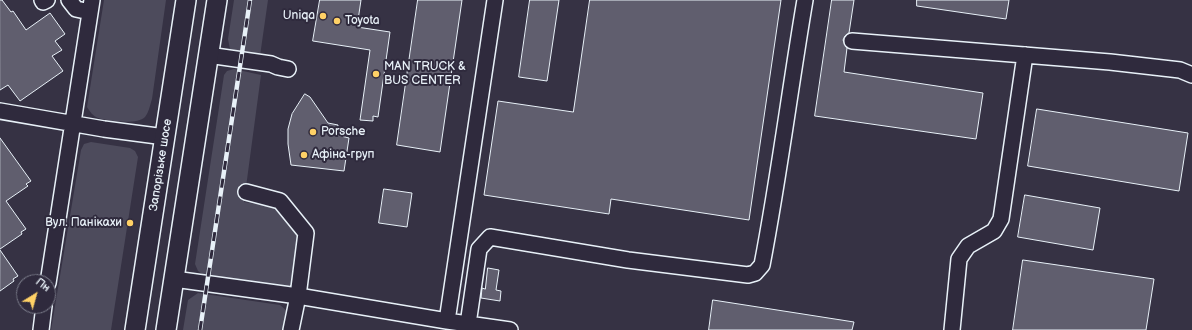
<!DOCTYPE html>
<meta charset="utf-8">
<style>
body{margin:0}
#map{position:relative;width:1192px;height:330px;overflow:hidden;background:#363244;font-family:"Balsamiq Sans",sans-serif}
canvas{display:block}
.north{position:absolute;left:16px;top:274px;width:40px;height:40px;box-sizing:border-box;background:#2f2a3d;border:1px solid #797a88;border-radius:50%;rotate:37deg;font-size:11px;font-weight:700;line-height:16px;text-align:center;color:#e8f1f8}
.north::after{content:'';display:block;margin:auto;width:14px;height:18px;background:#ffd166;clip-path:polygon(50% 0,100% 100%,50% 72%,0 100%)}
</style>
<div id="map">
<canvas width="1192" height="330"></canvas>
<div class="north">Пн</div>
</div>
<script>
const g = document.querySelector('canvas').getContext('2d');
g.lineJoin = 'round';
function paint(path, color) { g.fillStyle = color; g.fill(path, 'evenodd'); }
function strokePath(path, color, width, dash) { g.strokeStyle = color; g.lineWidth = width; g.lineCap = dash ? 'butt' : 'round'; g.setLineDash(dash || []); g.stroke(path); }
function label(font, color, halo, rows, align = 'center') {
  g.font = font + ' "Balsamiq Sans",sans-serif'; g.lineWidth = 4; g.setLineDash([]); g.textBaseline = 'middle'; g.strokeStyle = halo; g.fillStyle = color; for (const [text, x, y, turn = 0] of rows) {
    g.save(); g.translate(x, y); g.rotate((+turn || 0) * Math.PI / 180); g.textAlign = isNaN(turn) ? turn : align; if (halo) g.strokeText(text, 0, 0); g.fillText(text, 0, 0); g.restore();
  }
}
paint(new Path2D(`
 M104,0H166L152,99C150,105 149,112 145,117C137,125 109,121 98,118C93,116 90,112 87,107Z
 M234,0H268L260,56L230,49L228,39Z
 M234,69L261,75L244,202L287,209L302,226L293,292L205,276L198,271L195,264L224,75L227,71Z
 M91,142L130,148L135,151L138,157L111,330H51L81,150L84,144Z
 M198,293L280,305L286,310L287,321L283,330H183L188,300Z`), '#4d4b5c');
const building = new Path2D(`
 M0,0H2L11,12L13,11L26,30L50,13L65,34L55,41L62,50L52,56L63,71L20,101L8,85L0,90Z
 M320,0H361L357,27L390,32L378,117L373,116V121L360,120L370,50L313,41Z
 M418,0H462L440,152L397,145Z
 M530,0H559L547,81L519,77Z
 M590,0H781L749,220L611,199L609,214L484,195L498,101L573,112Z
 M832,0H854L849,33L845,36L843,40L847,48L844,72L983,93L976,139L815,116Z
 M917,0H1009L1006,19L917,6Z
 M305,94L310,97L328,123L338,125L337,135L349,138L344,171L291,165L288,144V129L292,114Z
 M1037,109L1188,133L1179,191L1028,166Z
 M0,138L31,181L26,184L28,186L6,201L26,229L21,232L22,234L0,249Z
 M384,189L412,193L407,227L379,223Z
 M1025,195L1100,208L1093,250L1018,237Z
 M0,250L18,276L13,279L14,281L0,291Z
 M1023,260L1154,279L1146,330H1013Z
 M488,268L499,270L496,290L501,291L500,301L481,298L482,288L485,289Z
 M713,300L854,322L852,330H709Z`);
paint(building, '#605e6e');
strokePath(building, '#e8f1f8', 1);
const minor = new Path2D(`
 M42,0L43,2L47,0
 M69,0L76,9L90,12
 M852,41L1110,62L1180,70L1192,75
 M208,55L271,64L278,67L288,69
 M0,111L104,129L165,137
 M246,192L280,201L306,233L298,296L291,330
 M174,279L298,296L447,321L510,330
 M48,283L92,0
 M447,321L495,0
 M468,324L479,249L490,237L628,260L748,275L755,273L762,265C779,177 790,88 805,0
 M41,330L44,306
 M952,330L959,259L968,246L994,231L1001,219L1025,55`);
const major = new Path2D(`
 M135,330L186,0
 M166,330L217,0`);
strokePath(minor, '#e8f1f8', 18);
strokePath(major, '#e8f1f8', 22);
strokePath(minor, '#2f2a3d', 15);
strokePath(major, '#2f2a3d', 19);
const rail = new Path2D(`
 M200,330L250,0`);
strokePath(rail, '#e8f1f8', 4.5);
strokePath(rail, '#2f2a3d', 3, [9]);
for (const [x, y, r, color] of [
 [323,16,4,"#ffd166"],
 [337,21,4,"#ffd166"],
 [376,74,4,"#ffd166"],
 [313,132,4,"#ffd166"],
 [304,155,4,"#ffd166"],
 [130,223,4,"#ffd166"]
]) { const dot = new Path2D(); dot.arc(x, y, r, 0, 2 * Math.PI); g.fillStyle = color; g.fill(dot); strokePath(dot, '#2f2a3d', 1.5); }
label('12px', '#e8f1f8', '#2f2a3d', [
 ["Uniqa",315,16,"right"],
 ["Toyota",345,21],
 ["MAN TRUCK &",384,67],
 ["BUS CENTER",384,81],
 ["Porsche",321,132],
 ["Афіна-груп",312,155],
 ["Вул. Панікахи",122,223,"right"]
], 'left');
label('12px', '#e8f1f8', '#2f2a3d', [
 ["Запорізьке шосе",161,165,-81]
]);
</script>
